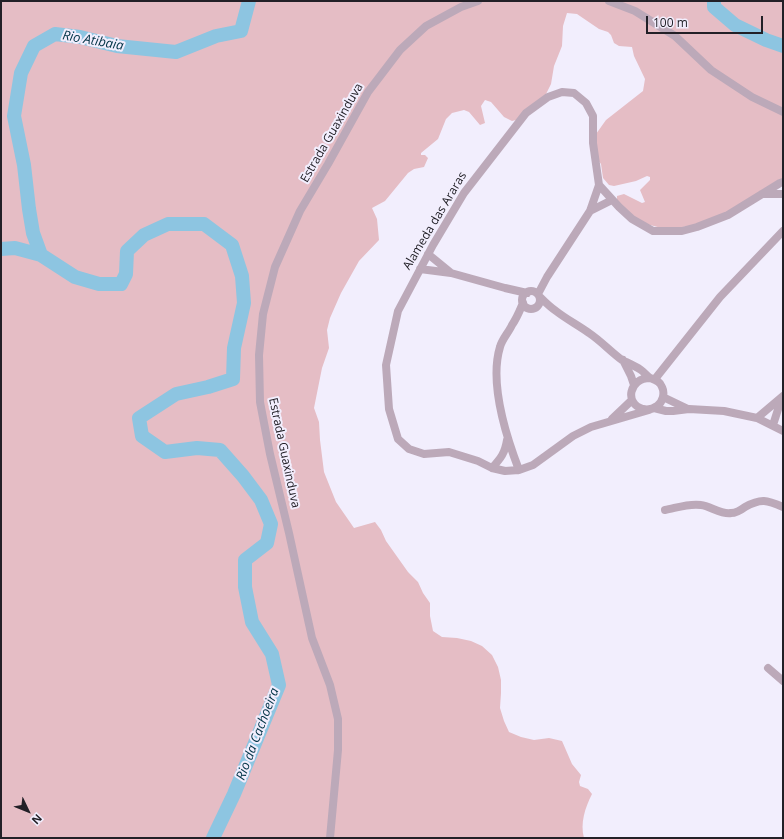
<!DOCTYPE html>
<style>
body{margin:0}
#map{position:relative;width:784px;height:839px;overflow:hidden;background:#f2eefd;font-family:"Open Sans",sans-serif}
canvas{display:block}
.frame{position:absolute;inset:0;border:2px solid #222027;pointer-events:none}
.north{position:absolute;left:8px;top:791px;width:40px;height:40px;-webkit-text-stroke:3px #f2eefd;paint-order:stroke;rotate:133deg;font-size:11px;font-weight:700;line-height:16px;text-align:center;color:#222027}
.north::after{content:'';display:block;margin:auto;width:14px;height:18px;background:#222027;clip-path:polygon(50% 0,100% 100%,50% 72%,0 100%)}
.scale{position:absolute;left:646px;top:16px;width:117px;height:18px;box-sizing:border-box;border:2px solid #222027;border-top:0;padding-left:5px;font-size:12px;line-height:14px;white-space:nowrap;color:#222027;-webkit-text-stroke:3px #f2eefd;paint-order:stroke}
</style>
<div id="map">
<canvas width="784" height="839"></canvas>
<div class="frame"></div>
<div class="north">N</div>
<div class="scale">100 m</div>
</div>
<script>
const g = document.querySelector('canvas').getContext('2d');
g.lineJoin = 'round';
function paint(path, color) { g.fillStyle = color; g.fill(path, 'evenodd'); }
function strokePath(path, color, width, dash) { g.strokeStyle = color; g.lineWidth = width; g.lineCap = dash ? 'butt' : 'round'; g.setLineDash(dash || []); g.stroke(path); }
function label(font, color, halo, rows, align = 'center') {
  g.font = font + ' "Open Sans",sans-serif'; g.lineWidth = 4; g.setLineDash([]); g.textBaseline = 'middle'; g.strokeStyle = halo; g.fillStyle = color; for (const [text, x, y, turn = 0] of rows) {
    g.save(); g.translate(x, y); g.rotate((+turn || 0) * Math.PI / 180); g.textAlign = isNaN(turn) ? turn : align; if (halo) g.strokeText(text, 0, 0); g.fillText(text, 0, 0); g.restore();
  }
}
paint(new Path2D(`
 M1,1H783V183L717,223L665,229L639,222L617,201V196L624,194L642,203L645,202L640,190L650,180V177L647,176L636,181L614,186L609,185L603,178L601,164L593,154L596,134L606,120L643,91L645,79L634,56L632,47L619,46L614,43L611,35L608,32L599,29L577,14L567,13L563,26L562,46L554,66L551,84L544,98L520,119L512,121L504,117L491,102L485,100L481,106L485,123L480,125L469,112L464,110L452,113L446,119L438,139L421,153V155H425L428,158L424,167L414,169L408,173L385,201L372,208L377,219L379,240L359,261L341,293L330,318L327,330L329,348L322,368L314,408L319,422L320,440L324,472L336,502L354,528L375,522L381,530L386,541L408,572L418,582L423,593L430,603V616L433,631L442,637L457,638L471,641L482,646L492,655L498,667L501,680V693L500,708L504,721L509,732L521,737L534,740L549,738L562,741L572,764L581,775L579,782L580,786L588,789L592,794C585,808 580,823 584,838H1Z`), '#e5bdc5');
strokePath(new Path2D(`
 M714,1V7L735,25L766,40L783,46
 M1,249L15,248L41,255L75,277L99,284H121L126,274L127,251L144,235L168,224H204L232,245L242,276L244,303L234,348L233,379L208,387L176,394L139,418L142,436L165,452L197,448L220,450L243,476L261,500L271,524L267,543L245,560V587L252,622L272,654L279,685L234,794L213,838
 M41,255L33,233L29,209L24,165L14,116L21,73L34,46L55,34L80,37L117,46L176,52L216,36L241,31L249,1`), '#8dc5e1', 14);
strokePath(new Path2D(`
 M609,1L635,11L675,36L711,70L752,97L783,112
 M762,194H783
 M590,211L612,200
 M428,254L450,272
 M420,269L451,273L505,288L527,293
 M522 300a9 9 0 1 1 18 0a9 9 0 1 1-18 0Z
 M538,294L547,277L590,211L599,185
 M540,297C545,302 550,307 556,311C566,319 578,325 589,333C601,341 611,352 622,360C628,363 635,366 641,370C644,372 647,376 650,378C655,380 660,381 662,387C665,393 663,402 657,406C653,409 648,410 643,409C624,404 629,378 650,378
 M623,360L631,376L634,385
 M655,379L720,297L783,231
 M663,397L688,409
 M654,408L666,411H673L689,409L724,411L757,418L783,431
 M649,410L591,427L573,436L533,465L519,470L505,471L492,468L478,461L449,452L424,454L409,449L398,439L389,409L386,365L398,311L433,245L464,193L526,113L548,97L562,92L574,93L586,103L593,116V143L599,185L619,207L632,219L653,231H682L697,227L728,215L780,183L783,182
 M757,418L783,396
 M612,419L632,400
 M773,425L782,397
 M492,468C501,458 505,453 507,440
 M519,470C506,436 489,383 500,347C502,339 509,332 512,325C517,318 520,310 523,303
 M665,510C676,508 689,503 701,505C710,506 722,515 731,513C736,513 741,510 745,507C761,498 767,500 783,507
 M768,668L783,681
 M330,838L338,750V719L330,685L312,638L289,533L270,454L260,402L259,355L263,314L275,267L300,211L328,164L368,92L400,50L426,26L461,7L478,1`), '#bca9b9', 8);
label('12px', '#222027', '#f2eefd', [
 ["Estrada Guaxinduva",332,133,-60],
 ["Alameda das Araras",435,221,-59],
 ["Estrada Guaxinduva",284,453,78]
]);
label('italic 13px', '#013346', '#f2eefd', [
 ["Rio Atibaia",93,41,10],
 ["Rio da Cachoeira",258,734,-69]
]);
</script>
